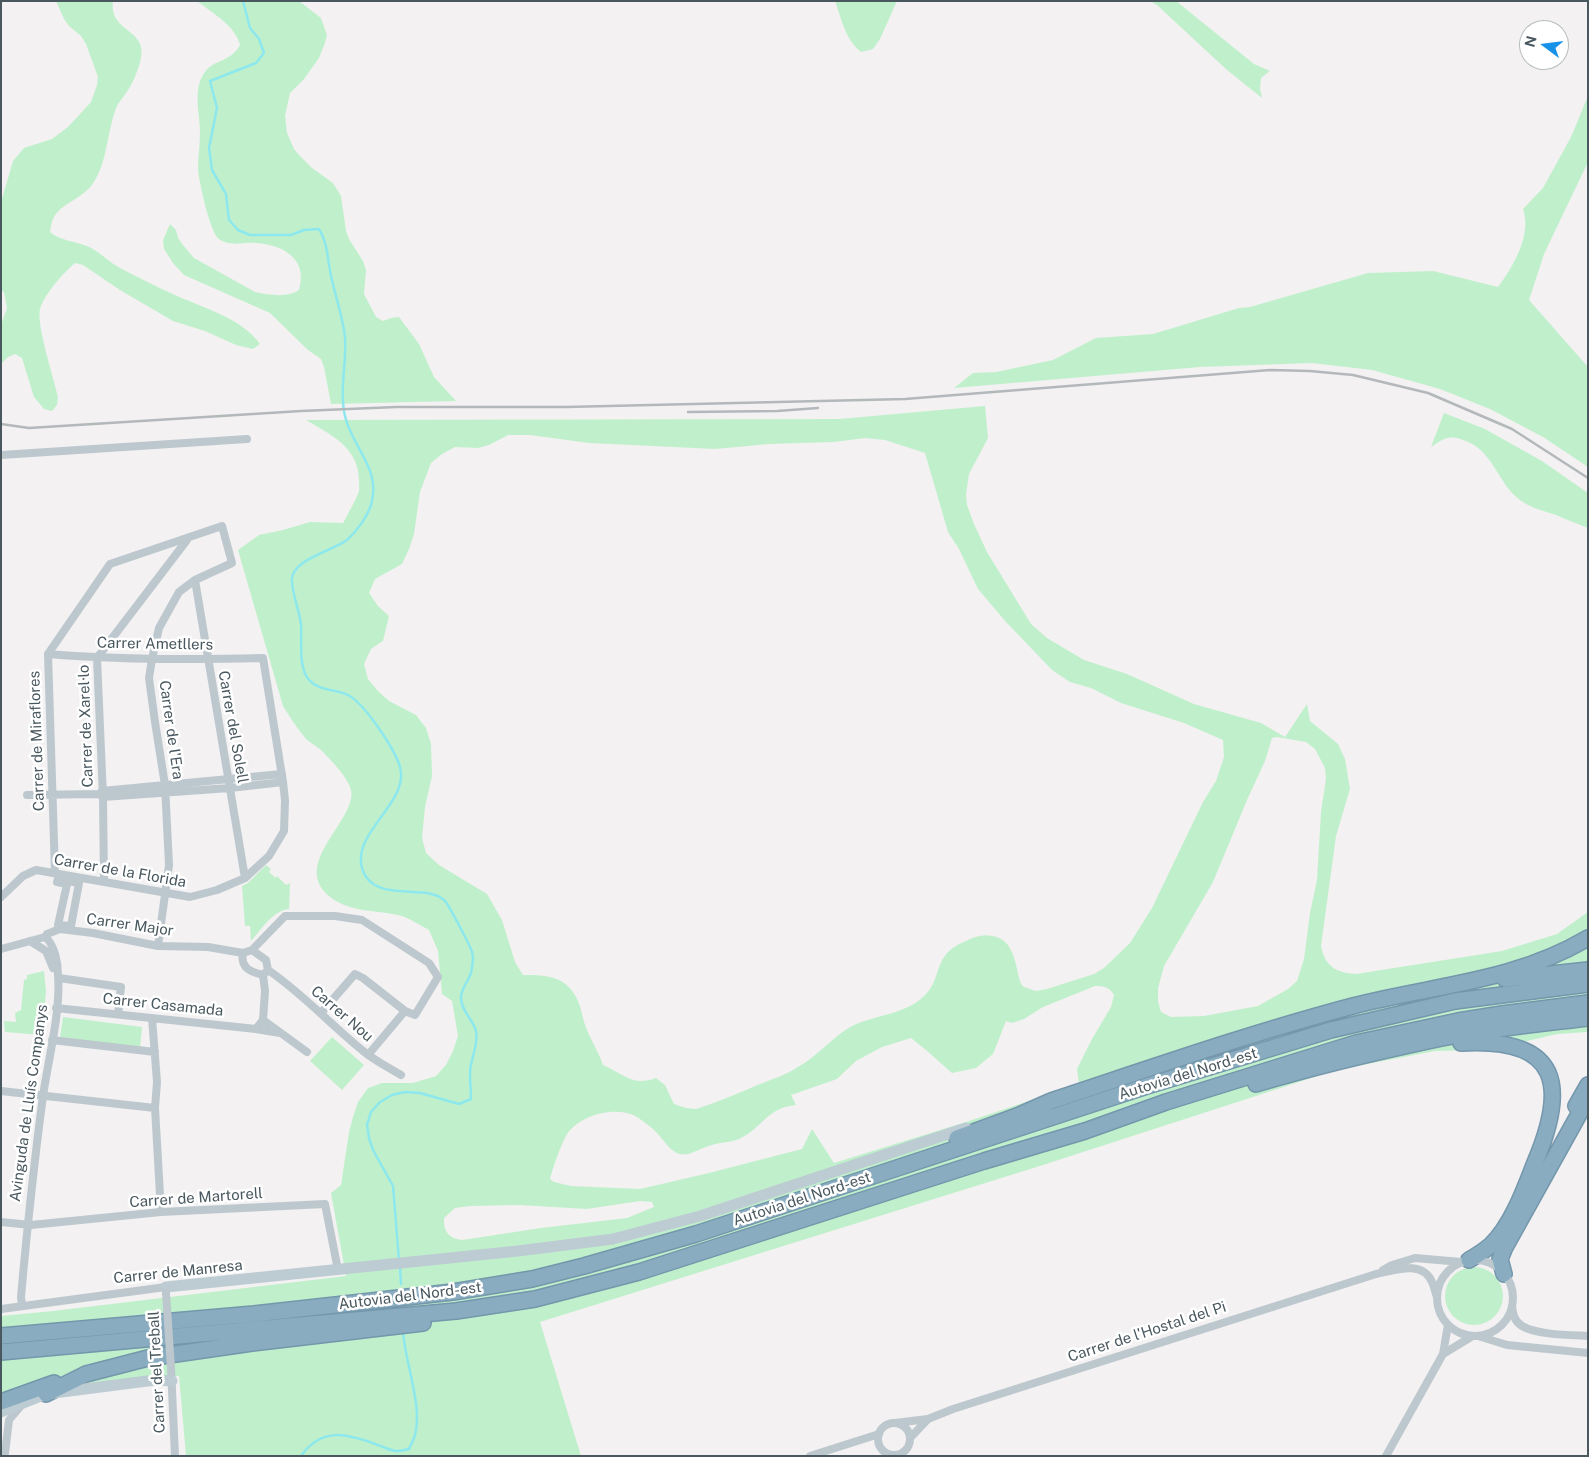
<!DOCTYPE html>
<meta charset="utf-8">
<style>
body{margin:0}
#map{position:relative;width:1589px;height:1457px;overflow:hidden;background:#f3f1f2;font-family:"Public Sans",sans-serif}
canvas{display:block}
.frame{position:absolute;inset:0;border:2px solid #49585f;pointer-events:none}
.north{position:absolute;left:1519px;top:20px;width:50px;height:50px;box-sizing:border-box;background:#fff;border:1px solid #b6bcbf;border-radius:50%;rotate:285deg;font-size:14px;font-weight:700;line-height:20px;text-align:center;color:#49585f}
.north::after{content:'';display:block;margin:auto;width:18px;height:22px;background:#1792e8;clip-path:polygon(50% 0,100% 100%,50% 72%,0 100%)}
</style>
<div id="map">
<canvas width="1589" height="1457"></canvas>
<div class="frame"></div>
<div class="north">N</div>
</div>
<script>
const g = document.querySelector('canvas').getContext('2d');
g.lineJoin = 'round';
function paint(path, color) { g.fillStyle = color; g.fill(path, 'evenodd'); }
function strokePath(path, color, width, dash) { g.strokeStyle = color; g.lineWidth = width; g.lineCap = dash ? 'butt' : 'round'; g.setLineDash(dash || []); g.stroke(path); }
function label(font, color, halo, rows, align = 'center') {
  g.font = font + ' "Public Sans",sans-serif'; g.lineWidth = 5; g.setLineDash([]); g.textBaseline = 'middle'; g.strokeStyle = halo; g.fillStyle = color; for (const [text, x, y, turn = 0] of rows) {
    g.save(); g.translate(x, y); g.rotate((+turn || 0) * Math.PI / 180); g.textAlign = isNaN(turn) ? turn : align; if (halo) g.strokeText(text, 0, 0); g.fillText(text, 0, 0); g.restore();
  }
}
paint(new Path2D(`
 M56,1H113C109,33 147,28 141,58C138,72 132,85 124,96C121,100 119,102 117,106C107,130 108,160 94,182C84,198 65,202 56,214C52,218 51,226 50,232C60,241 76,241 89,247C100,252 109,262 120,268C138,277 157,287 175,295C203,308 242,318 260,344L253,349L236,345L205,331L173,321L120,290L83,265L75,263C63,273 44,295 40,309C36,324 54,379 58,397L57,405L52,411L44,409L34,397L22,358L15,354L8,357L1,364V325L7,308L4,292L1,290V202L13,161L24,148L52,139L68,127L91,102L97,85L98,77L86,44L81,36L69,26L64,19Z
 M197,1H299L321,18L327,35L325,43L319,58L304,79L290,93L285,116L287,133L294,149L300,156L312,168L333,183L341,196L346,231L349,239L363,261L366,270L364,294L376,317L383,321L391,318L399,317L419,344L434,377L456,401L331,404L324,367L321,359L308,350L270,313L184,275L173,263L164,249L163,240L170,224L176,230L178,238L183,245L194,258L255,292C270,295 287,298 299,290C308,259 284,245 256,243C243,242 230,247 219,239C210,233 199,181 198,170C198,157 200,145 200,132C200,113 192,89 205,72C214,59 230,63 240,45C235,25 212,13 197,1Z
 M835,1H897L880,39L873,49L861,52C845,39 842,20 835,1Z
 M1150,1H1176L1254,64L1270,71L1261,78L1260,88L1262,98L1227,70L1157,5Z
 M1588,96V162L1544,254L1529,300L1588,367V467L1543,437L1490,409L1440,389L1372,370L1312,363L1200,367L954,388L973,373L996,372L1053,360L1096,338L1153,334L1239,308L1250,307L1368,273L1433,271L1498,287C1513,267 1532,235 1523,209L1543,188L1571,137Z
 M985,406L988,438L969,474L966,495L967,505L974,524L987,552L1031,624L1047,638L1084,660L1127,674L1194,704L1261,723L1285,737L1307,704L1310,721L1338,744L1345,759L1350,789L1336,836L1321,946C1325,966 1336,973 1356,974L1502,951L1557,934L1588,912V1032L1557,1034L1489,1050L1435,1051L1336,1070L1043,1165L540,1322L581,1456H186L179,1376L61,1388L1,1408V1316L53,1311L346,1276L331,1193L341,1185L349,1132L353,1117L358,1102L368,1088L382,1083H413L436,1076L446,1065L453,1051L458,1036L452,1001L442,994L438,951L429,930C421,926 411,919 402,916C380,910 356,913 336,901C281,867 363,818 350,787C347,777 330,759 322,751C318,747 312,744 307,740C298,730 290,717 283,706L238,550L259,535L283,530L310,522L343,523C348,513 354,504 358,494C360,490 359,484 359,479C358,447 330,434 306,420L839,419ZM508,435H530L589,443L715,449L769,444L834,442L865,438L885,440L925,453L948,532L959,549L978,589L1006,622L1052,670L1070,682L1091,688L1121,703L1184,723L1223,740L1224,757L1216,781L1203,802L1152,908L1130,943L1104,968L1094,974L1047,989L1036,991L1024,987L1021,984C1015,966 1015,939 992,936C983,934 974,937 966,941C930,955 945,978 922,998C902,1015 875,1015 852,1026C832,1037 818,1056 798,1067C786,1075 773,1079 760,1084C739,1093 718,1102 696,1109L686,1108L674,1104L665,1085L656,1078C633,1087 624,1074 603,1065C599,1053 592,1042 587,1030C583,1021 582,1010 578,1001C567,976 548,975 523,975L515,962L502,920L487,894L439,865L426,853L422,838L425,807L432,776L431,744L426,728L416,715L389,701L378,691L368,679L364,664L371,649L383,641L389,616L378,606L369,593L375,579L402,564L409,549L414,534L420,492L431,463L442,454L455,447L478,448L489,445ZM1277,737L1306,742L1315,749L1325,768L1326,779L1321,812L1317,880L1310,913L1304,959L1297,981L1288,989L1258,1006L1204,1016L1171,1017L1161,1012L1158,1001V988L1164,966L1213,882L1247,800L1265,761L1272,738ZM1095,986C1104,986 1109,987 1114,995L1111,1007L1092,1039L1077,1069L1079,1084L969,1121L834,1163L812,1129L802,1149L709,1173L640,1189L571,1186L554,1182L550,1179C553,1167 560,1147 566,1136C578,1115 616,1105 637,1117C643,1121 650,1126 655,1131C665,1140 671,1157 688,1154C695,1152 702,1148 709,1146C719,1142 729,1143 739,1139C763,1128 766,1108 796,1105L791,1095L837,1079L856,1061L882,1047L911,1038L926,1050L952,1073L976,1068L993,1054L1006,1021L1012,1023L1024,1019L1043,1007ZM640,1201L652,1202L654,1207L627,1218L541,1228L462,1240C449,1239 443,1231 444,1218L455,1208L470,1206L519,1205L587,1209Z
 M1444,413L1485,429L1542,461L1588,493V528C1577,524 1566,519 1556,515C1543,511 1531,508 1520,500C1497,483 1493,449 1463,440C1459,438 1453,437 1448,438C1442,439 1437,443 1431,447Z
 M266,865L271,869L269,872L276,878L277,876L286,885L290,883L289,909C273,910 261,930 251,941L250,926H245L242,886L248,883Z
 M44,971L46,991L42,1035L5,1032L4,1021L16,1022L15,1013L21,1010L24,980L27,979V975Z
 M63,1017L142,1027L140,1048L60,1037Z
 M332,1037L364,1065L342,1090L310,1061Z
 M1445 1296a29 29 0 1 1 58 0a29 29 0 1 1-58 0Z`), '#c0f0cb');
strokePath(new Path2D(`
 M243,1L250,28L259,39L264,53L256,63L210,81L217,108L209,148L212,170L226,194L229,220L238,230L250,235H291L304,230L319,229C329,245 327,262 332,280C336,298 343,318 345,337C347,362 339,390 345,416C352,448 382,469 371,505C367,517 357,531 347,540C333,551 289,560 292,582C293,596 299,610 301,624C302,640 298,668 309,680C319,691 336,689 348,695C364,703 395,749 400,767C410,802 352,832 362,868C372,905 428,882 445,901C448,904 471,947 472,952C474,957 472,968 471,973C468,982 461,988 461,998C461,1011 473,1019 476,1031C479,1044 470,1060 470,1073C470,1082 471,1091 471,1099L459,1104L420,1093L405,1092L392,1095L380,1102L371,1112L367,1125L369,1138L373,1150L393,1186L399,1260
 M400,1268L401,1284
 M301,1456C322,1426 348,1434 378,1445C384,1447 391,1451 397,1451C401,1451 405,1450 409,1449C411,1444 414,1440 415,1435C423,1407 405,1362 403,1332`), '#8de8ee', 2.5);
const highway = new Path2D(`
 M1505,979L1588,970
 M1461,1043C1561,1037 1568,1086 1534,1165C1524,1191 1511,1226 1491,1245C1484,1251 1476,1256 1469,1260
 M1256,1084C1316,1066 1376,1052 1437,1039C1487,1029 1538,1024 1588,1018
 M1576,1106L1588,1085
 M957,1138L1017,1116L1051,1101C1151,1068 1251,1033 1353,1006C1434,985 1514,982 1588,938
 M1504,1274L1500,1259L1505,1247L1588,1098
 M1,1336L254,1314L453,1292L532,1279L584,1266L696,1234L1147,1086L1331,1030L1455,1001L1588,984
 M1,1352L456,1311L535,1299L639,1272L984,1161L1085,1131L1166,1102L1356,1043L1458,1021L1502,1014L1588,1003
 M46,1394L86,1374L148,1358L252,1343L423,1323
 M1,1402L54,1383`);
strokePath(highway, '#7497ac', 18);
strokePath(new Path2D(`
 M1,455L247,439
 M195,580L245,878
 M282,774L102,791L99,794L103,797L230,788L283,782
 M27,795L99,794
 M55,873L48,654L110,564L222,526L232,563L195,580L179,592L159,628L152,659L149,678L155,722L165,785L169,865L158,946
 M58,879L79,883L71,926L58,925L67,884L57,882Z
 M104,882L103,797L97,658L187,540
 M1,897L23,876L36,870L190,897L217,890L245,878L269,856L284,831L285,800L283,782L263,658C191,660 120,660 48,654
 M30,941L46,951L53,968
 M1,949L45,937L47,934L60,929L93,933L158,946L208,947L243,953
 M252,950L285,916H335L362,920L429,963L438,977L415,1015L405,1011L363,978L355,974L321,1013
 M252,950L266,960L268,970L263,975C251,972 240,968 243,953Z
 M268,970C302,993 330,1024 362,1050C373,1060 388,1067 401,1075
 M263,975L265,991L263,1020
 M59,978L121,987L118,1014
 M56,1008L256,1029L263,1020
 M152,1018L157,1082L155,1108L161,1212
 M263,1020L307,1052
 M256,1029L280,1033
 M52,1040L155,1052
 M368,1055L405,1011
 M1,1091L155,1108
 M1,1222L31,1225L161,1212L325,1204L338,1270
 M1437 1298a38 38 0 1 1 76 0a38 38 0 1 1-76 0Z
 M1383,1270L1392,1265L1415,1258L1461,1262
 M22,1306L21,1297C27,1230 34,1163 43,1096C48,1060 61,1012 58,975C58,963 55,945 45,937
 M1512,1306C1513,1314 1514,1321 1522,1326C1537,1335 1570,1335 1588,1336
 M1,1309L166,1287V1291
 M1478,1336L1507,1345L1588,1353
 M1443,1354L1471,1337
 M171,1368L175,1456
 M895,1423L928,1419L953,1409L1376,1274C1393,1271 1422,1259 1432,1282C1434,1286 1435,1292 1437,1297
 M878 1439a16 16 0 1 1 32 0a16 16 0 1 1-32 0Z
 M910,1438L928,1419
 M5,1453L9,1420L20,1407
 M810,1456L879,1434
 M1386,1456L1443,1354L1448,1325`), '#bdc8ce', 8);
strokePath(new Path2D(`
 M166,1287L518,1251L613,1239L700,1216L966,1128
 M1,1412L46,1394L155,1380L172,1381`), '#bdcbd3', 11);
strokePath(highway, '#89acc0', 15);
strokePath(new Path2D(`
 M688,412L777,411L818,408
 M1,424L29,428L301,411L396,407H566L905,399L1270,370L1310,371L1353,375L1428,393L1512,429L1588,478`), '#b3b8bb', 2.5);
strokePath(new Path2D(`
 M166,1293L171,1368`), '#bdc8ce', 8);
label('15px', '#49585f', '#fff', [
 ["Carrer Ametllers",155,644,1],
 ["Carrer de Xarel·lo",86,726,-92],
 ["Carrer del Solell",233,727,80],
 ["Carrer de l'Era",171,730,82],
 ["Carrer de Miraflores",37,741,-92],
 ["Carrer de la Florida",120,871,10],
 ["Carrer Major",130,925,8],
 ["Carrer Casamada",163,1005,6],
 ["Carrer Nou",342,1014,41],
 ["Autovia del Nord-est",1188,1074,-17],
 ["Avinguda de Lluís Companys",29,1103,-82],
 ["Carrer de Martorell",196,1198,-4],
 ["Autovia del Nord-est",802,1199,-18],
 ["Carrer de Manresa",178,1272,-6],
 ["Autovia del Nord-est",410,1296,-7],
 ["Carrer de l'Hostal del Pi",1147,1332,-18],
 ["Carrer del Treball",157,1372,-93]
]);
</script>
